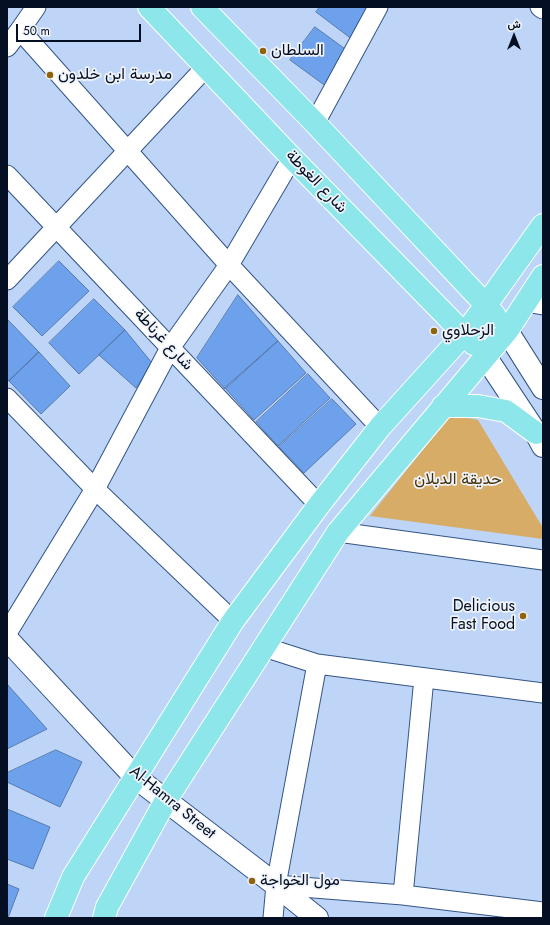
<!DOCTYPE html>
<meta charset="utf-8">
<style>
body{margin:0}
#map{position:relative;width:550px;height:925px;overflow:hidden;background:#bed5f7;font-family:Jost,Vazirmatn,sans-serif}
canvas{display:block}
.frame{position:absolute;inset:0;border:8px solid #040f23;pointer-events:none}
.north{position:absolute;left:494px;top:16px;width:40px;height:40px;-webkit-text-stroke:3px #f0f4fa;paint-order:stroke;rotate:0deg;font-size:11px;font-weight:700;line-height:16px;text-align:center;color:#040f23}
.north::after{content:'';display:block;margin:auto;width:14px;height:18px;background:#040f23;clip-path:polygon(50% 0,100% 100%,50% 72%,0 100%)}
.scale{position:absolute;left:16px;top:24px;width:125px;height:18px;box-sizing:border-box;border:2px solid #040f23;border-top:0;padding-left:5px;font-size:12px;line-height:14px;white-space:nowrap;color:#040f23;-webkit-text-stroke:3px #f0f4fa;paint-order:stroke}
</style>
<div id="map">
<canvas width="550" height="925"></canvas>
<div class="frame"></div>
<div class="north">ش</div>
<div class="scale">50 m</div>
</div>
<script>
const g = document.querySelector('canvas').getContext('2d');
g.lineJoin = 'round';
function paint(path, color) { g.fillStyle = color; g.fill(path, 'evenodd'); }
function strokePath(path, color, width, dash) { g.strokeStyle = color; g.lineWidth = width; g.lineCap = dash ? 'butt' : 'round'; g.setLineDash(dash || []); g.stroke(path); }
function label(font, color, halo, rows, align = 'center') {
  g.font = font + ' Jost,Vazirmatn,sans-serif'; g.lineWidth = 3.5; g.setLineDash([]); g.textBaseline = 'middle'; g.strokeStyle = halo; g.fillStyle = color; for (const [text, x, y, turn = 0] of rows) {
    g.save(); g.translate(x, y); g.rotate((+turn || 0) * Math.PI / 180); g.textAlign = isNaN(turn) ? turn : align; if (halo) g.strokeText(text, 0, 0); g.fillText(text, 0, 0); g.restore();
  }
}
paint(new Path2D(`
 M449,417H462L478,420L543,528V539L370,516Z`), '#d6ac67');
const building = new Path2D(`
 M320,7H368L353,40L316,12Z
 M315,27L352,54L327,87L290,60Z
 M59,261L89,291L42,336L13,307Z
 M238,295L278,341L225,389L197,358Z
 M94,299L125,330L79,374L49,343Z
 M7,319L39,352L9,381L7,379Z
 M125,330L152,363L136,388L99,355Z
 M278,341L306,373L254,420L225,388Z
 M39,352L70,386L41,414L9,381Z
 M308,374L330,398L278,446L256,422Z
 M332,399L356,424L304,473L279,447Z
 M7,684L47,729L7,749Z
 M56,750L82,762L60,807L7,782V773Z
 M7,809L50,827L33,869L7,859Z
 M7,884L19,889L8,918H7Z`);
paint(building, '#6ea1ec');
strokePath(building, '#577aae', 1);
const minor = new Path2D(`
 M36,7L20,30L229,265L380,427
 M540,7L543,9
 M7,47L20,30
 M315,123L378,7
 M7,175L319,505
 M7,280L206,67
 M525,302L543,305
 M7,398L95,489L233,621
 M338,532L543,560
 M7,633L95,489L170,348L229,265L292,158
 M264,647L317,664L543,693
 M276,885L403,895L543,912
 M403,895L424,678
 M273,918L276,885L317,664`);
const secondary = new Path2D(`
 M507,331L543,388
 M485,356L536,433L543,446
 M7,639L135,777L276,885L317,918`);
const primary = new Path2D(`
 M149,7L292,158L474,344
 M202,7L315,123L486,305L495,316
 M443,406H478L506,411L536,433
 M56,918L73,877L233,621L319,505L380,427L465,333L486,305L543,225
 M104,918L107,907L166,800L338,532L507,331L543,276`);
strokePath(minor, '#345587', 21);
strokePath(secondary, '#345587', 24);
strokePath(primary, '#fff', 24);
strokePath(minor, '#fff', 19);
strokePath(secondary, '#fff', 22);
strokePath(primary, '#8de7ea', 22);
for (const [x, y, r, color] of [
 [263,51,4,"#8e6309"],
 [50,75,4,"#8e6309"],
 [434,331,4,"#8e6309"],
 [523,616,4,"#8e6309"],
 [252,881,4,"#8e6309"]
]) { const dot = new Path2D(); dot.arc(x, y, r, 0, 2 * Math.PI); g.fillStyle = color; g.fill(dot); strokePath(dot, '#f0f4fa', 1.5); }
label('16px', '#040f23', '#f0f4fa', [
 ["السلطان",271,51],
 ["مدرسة ابن خلدون",58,75],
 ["الزحلاوي",442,331],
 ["Delicious",515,607,"right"],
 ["Fast Food",515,625,"right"],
 ["مول الخواجة",260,881]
], 'left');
label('16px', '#040f23', '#f0f4fa', [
 ["شارع الغوطة",316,182,46],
 ["شارع غرناطة",163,340,47],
 ["Al-Hamra Street",172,803,39]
]);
label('16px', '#442f06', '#f0f4fa', [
 ["حديقة الدبلان",458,480]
]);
</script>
